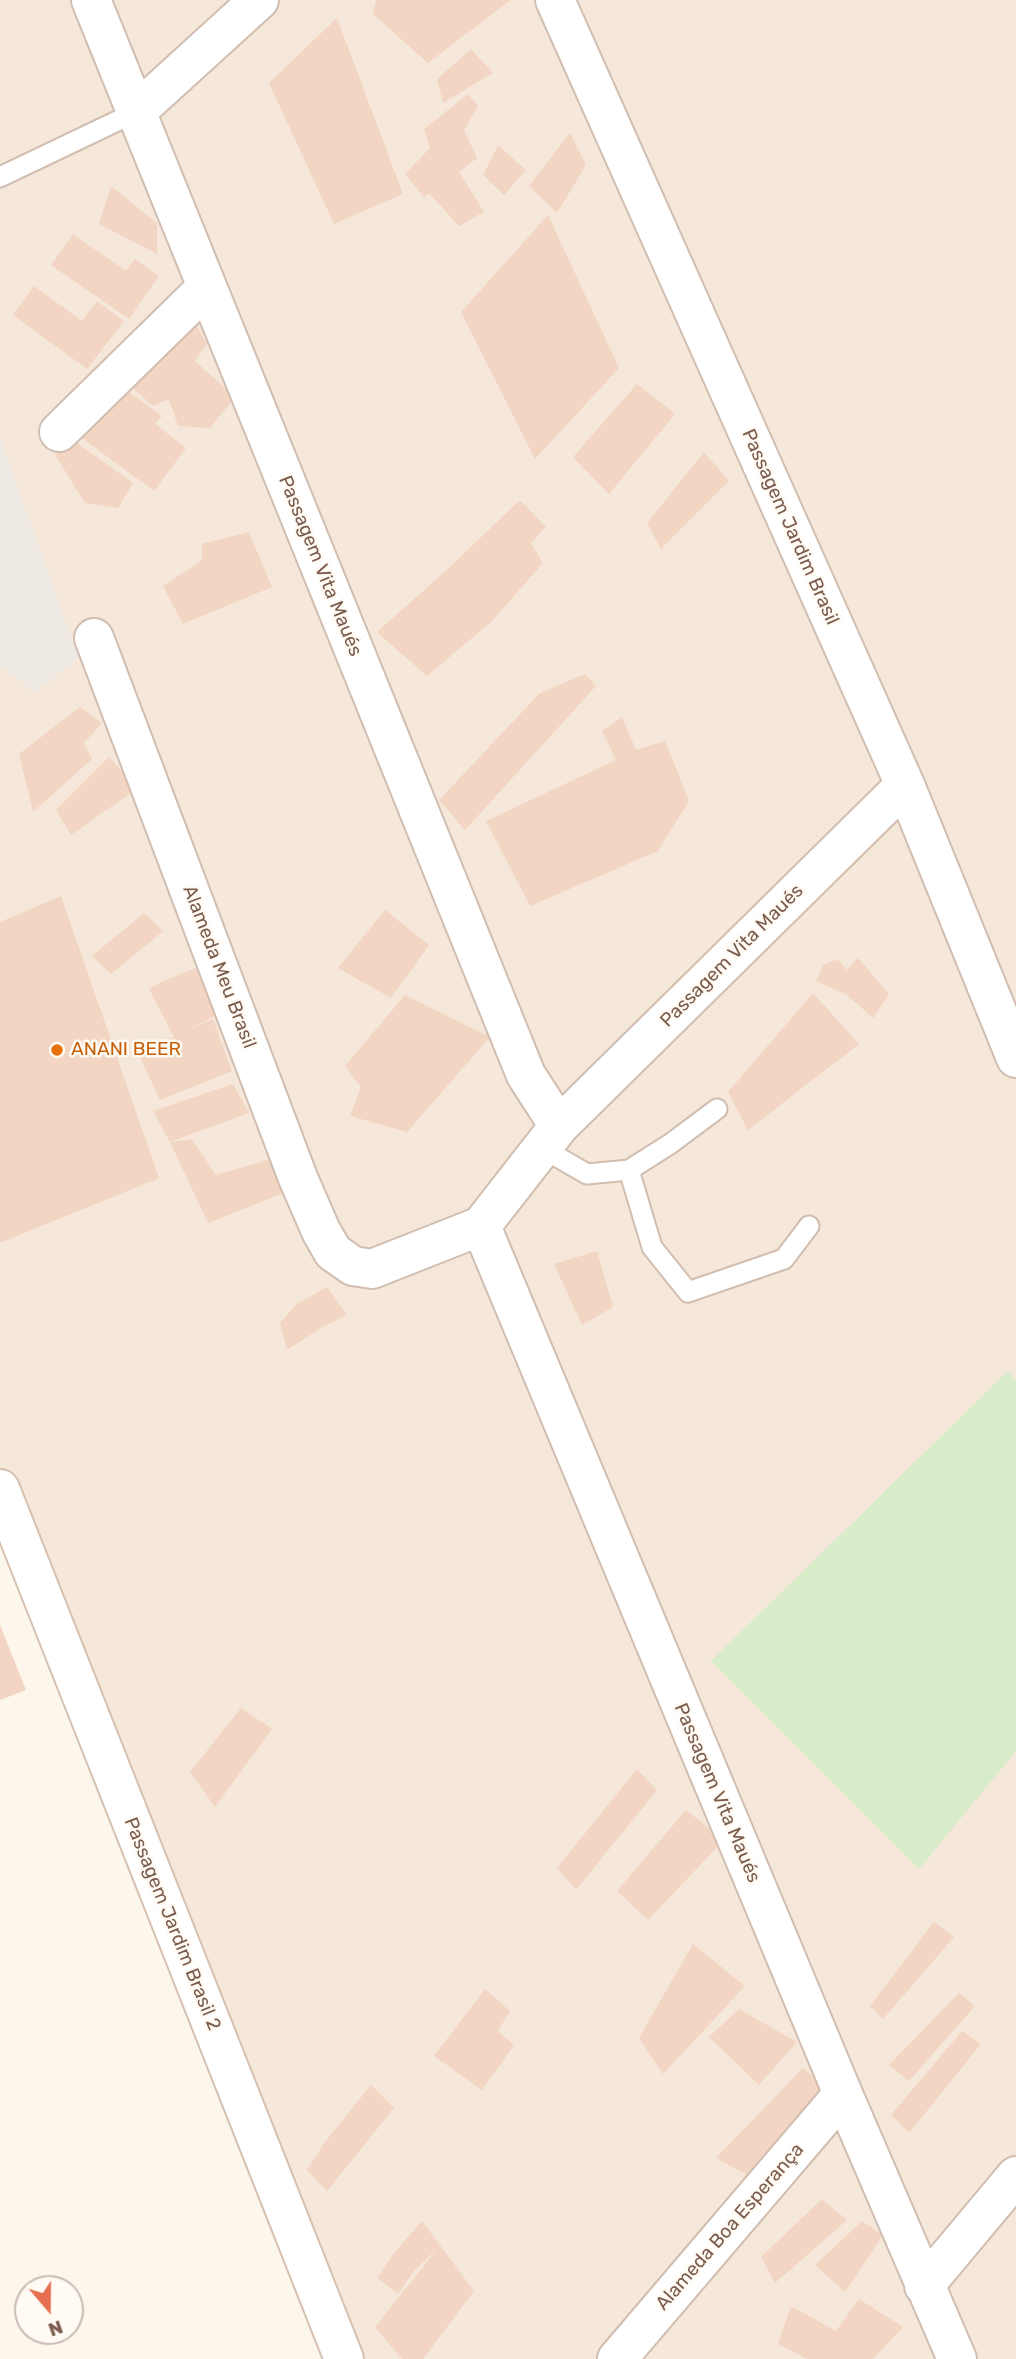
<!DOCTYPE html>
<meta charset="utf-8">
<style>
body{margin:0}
#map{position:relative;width:1016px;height:2359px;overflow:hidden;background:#fdf6ec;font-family:Rubik,sans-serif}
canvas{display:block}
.north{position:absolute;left:14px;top:2275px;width:70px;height:70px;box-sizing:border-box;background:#fffaf3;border:2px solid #cabbb1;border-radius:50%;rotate:160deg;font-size:19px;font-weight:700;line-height:28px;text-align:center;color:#7a5c4d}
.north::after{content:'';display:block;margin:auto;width:24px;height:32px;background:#e76f51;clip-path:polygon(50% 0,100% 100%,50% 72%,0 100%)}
</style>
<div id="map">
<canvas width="1016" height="2359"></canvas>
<div class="north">N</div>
</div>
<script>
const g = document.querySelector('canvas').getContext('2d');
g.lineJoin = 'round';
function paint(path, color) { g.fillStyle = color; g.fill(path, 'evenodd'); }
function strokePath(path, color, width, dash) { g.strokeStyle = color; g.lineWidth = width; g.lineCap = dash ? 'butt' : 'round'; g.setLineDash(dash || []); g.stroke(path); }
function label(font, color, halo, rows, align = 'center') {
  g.font = font + ' Rubik,sans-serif'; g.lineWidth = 5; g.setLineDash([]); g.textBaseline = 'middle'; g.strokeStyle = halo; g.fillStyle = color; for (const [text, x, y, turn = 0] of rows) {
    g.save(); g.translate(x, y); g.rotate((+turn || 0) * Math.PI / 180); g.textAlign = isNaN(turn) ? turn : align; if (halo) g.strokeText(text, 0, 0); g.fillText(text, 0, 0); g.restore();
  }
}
paint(new Path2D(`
 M0,0H1016V2359H355L0,1507Z`), '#f5e8da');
paint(new Path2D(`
 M0,438L79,658L35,692L0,666Z`), '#efe9e4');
paint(new Path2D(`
 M1008,1371L1016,1380V1751L919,1869L711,1661Z`), '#d8ecc9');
paint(new Path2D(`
 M376,0H511L428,63L373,14Z
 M337,18L403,194L334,224L269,83Z
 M471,49L493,73L443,103L437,79Z
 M468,94L478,106L464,130L477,158L459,172L484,212L459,226L429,193L424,197L405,174L430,148L424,129Z
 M570,133L586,165L557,213L529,186Z
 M498,145L526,170L504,195L483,175Z
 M111,186L157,223V254L99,224Z
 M548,215L619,368L535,459L461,312Z
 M73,234L126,271L135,259L159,276L129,319L51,265Z
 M34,286L82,321L97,301L124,321L87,369L13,315Z
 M193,319L207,344L195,361L235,397L210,428L178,426L169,399L153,406L126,382Z
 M118,384L162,416L155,424L186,448L154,491L79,436Z
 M637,384L675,414L609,494L573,457Z
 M73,440L133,483L118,508L85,503L55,455Z
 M704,452L729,481L661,549L647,523Z
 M520,500L546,527L531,543L543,563L492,621L427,676L377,632L450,567Z
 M249,532L272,587L183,624L163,586L202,560V544Z
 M585,674L596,686L465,830L439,800L540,693Z
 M80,707L102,723L84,743L92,759L33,812L19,754Z
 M622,717L636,750L665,741L689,801L658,851L530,906L486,821L616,760L602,731Z
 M109,757L138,788L71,835L56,810Z
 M61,896L159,1178L0,1243V922Z
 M385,910L429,945L391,998L338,968Z
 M144,913L163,931L111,974L92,956Z
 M858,958L889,994L873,1018L847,995L816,981L823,965L838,959L846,970Z
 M201,966L224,1011L186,1031L213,1019L232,1071L160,1100L138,1053L174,1037L149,989L163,981Z
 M813,993L859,1044L748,1130L728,1092Z
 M405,995L490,1037L407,1132L350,1116L361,1087L345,1066Z
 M233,1084L249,1113L170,1142L153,1111Z
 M192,1139L216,1175L281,1156L293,1189L208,1223L170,1142Z
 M597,1251L613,1307L582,1325L554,1264Z
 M327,1287L347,1315L321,1328L287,1350L280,1323L297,1304Z
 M0,1625L26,1690L0,1700Z
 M241,1708L272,1729L215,1807L190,1772Z
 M637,1769L657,1790L576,1890L557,1868Z
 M686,1810L724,1840L648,1920L617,1891Z
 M934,1922L954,1937L883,2019L870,2006Z
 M693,1944L745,1986L663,2074L639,2038Z
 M485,1989L510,2011L498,2031L514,2045L482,2090L434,2056Z
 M959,1993L975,2006L909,2081L889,2065Z
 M739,2009L797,2042L759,2085L709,2037Z
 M962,2031L981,2044L909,2133L891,2115Z
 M803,2068L825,2087L751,2177L716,2158Z
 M371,2085L394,2108L327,2191L307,2170L325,2142Z
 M822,2199L847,2220L775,2283L761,2257Z
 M422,2221L474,2291L423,2359H402L375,2327L438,2248L414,2271L398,2294L377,2278L395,2252Z
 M862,2221L883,2235L845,2292L815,2265Z
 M859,2299L903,2327L873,2359H807L778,2344L791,2306L836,2331Z`), '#f3d5c3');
const lane = new Path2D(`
 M0,177L136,112
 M542,1148L587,1174L629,1170L670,1144L717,1109
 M629,1170L652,1247L688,1292L784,1259L809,1226`);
const street = new Path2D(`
 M91,0L526,1075L559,1126
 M555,0L905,785L1016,1058
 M136,112L259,0
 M59,432L207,287
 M94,638L298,1178L321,1231L333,1252L353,1266L372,1269L481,1226L559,1126L905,785
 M481,1226L843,2094L957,2359
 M924,2286L1016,2176
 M617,2359L843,2094`);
const secondary = new Path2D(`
 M0,1489L344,2359`);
strokePath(lane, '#d1beb0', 23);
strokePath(street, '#d1beb0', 42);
strokePath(secondary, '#d6c0b0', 42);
strokePath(lane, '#fff', 19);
strokePath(street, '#fff', 38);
strokePath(secondary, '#fff', 38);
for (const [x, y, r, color] of [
 [57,1050,7,"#e8710a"]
]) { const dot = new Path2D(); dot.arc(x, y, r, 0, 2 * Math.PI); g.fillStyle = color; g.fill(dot); strokePath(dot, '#fffaf3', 2.5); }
label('19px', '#7a5c4d', '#fffaf3', [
 ["Passagem Jardim Brasil",790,527,66],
 ["Passagem Vita Maués",320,566,68],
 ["Passagem Vita Maués",732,956,-45],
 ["Alameda Meu Brasil",219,967,69],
 ["Passagem Vita Maués",717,1793,67],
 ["Passagem Jardim Brasil 2",172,1924,68],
 ["Alameda Boa Esperança",730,2227,-49]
]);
label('19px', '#c56008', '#fffaf3', [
 ["ANANI BEER",71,1050]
], 'left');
</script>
